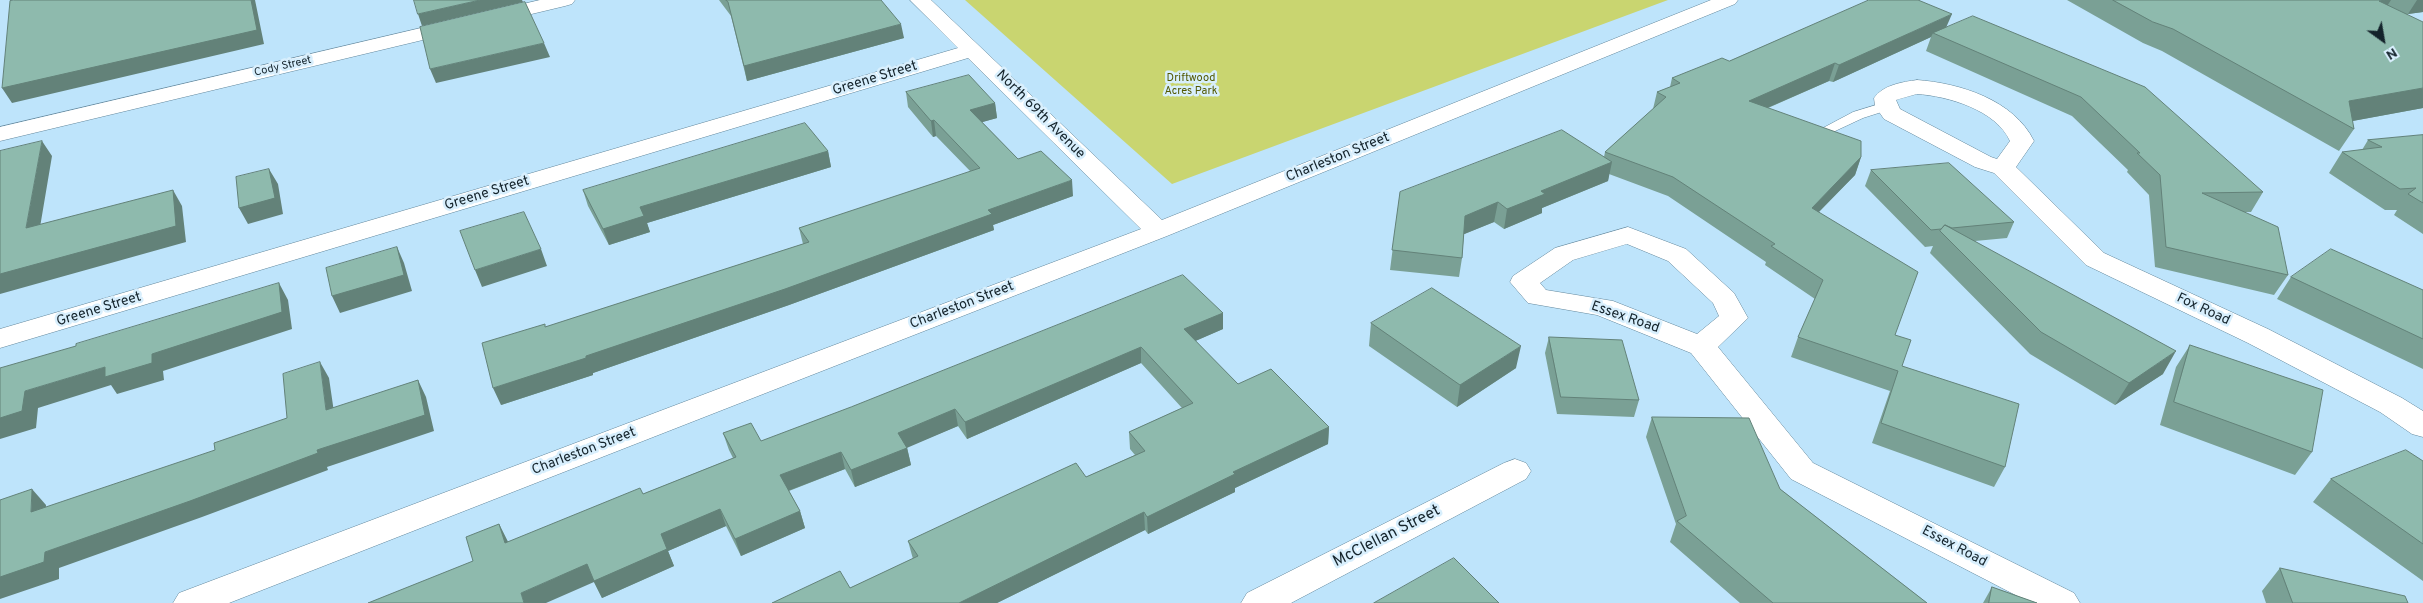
<!DOCTYPE html>
<style>
body{margin:0}
#map{position:relative;width:2423px;height:603px;overflow:hidden;background:#bee4fb;font-family:Overpass,sans-serif}
canvas{display:block}
.north{position:absolute;left:2358px;top:15px;width:50px;height:50px;-webkit-text-stroke:4px #d8effd;paint-order:stroke;rotate:148deg;font-size:14px;font-weight:700;line-height:20px;text-align:center;color:#14232b}
.north::after{content:'';display:block;margin:auto;width:18px;height:22px;background:#14232b;clip-path:polygon(50% 0,100% 100%,50% 72%,0 100%)}
</style>
<div id="map">
<canvas width="2423" height="603"></canvas>
<div class="north">N</div>
</div>
<script>
const g = document.querySelector('canvas').getContext('2d');
g.lineJoin = 'round';
function paint(path, color) { g.fillStyle = color; g.fill(path, 'evenodd'); }
function strokePath(path, color, width, dash) { g.strokeStyle = color; g.lineWidth = width; g.lineCap = dash ? 'butt' : 'round'; g.setLineDash(dash || []); g.stroke(path); }
function label(font, color, halo, rows, align = 'center') {
  g.font = font + ' Overpass,sans-serif'; g.lineWidth = 5; g.setLineDash([]); g.textBaseline = 'middle'; g.strokeStyle = halo; g.fillStyle = color; for (const [text, x, y, turn = 0] of rows) {
    g.save(); g.translate(x, y); g.rotate((+turn || 0) * Math.PI / 180); g.textAlign = isNaN(turn) ? turn : align; if (halo) g.strokeText(text, 0, 0); g.fillText(text, 0, 0); g.restore();
  }
}
paint(new Path2D(`
 M965,0H1668L1172,184Z`), '#c9d570');
const service = new Path2D(`
 M1886,102L1893,106L1891,109L1863,118L1833,132L1828,133L1821,129L1853,112Z`);
const minor = new Path2D(`
 M540,0H575L572,4L565,6L0,141V127Z
 M910,0H931L1162,220L1711,0H1738L1735,4L1167,236L229,603H173L179,593L1141,229L968,58L0,348V329L958,48Z
 M1917,80C1960,83 2014,100 2034,141L2016,167L2104,253L2268,329L2402,398L2423,411V437L2412,434L2380,412L2248,343L2086,265L1994,173L1975,167L1884,119L1875,106L1874,98C1883,85 1902,82 1917,80ZM1917,94C1948,96 1996,110 2010,141L1997,159L1991,157L1900,109L1896,100Z
 M1628,227L1686,249L1734,293L1748,318L1718,347L1813,463L2074,593L2080,603H2031L1791,479L1691,353L1597,315L1528,303L1510,282L1513,276L1555,248ZM1627,244L1668,261L1713,303L1719,316L1697,334L1613,301L1546,290L1540,283L1573,260Z
 M1515,459L1526,463L1531,471L1526,479L1291,603H1241L1247,593L1504,463Z`);
strokePath(service, '#63879c', 1);
strokePath(minor, '#63879c', 1);
paint(service, '#fff');
paint(minor, '#fff');
paint(new Path2D(`
 M719,0H881L904,38L747,81L731,16Z
 M2067,0H2423V12L2408,14L2423,108L2352,121L2354,129L2339,151L2162,51L2143,43Z
 M1947,27L2263,192L2251,212H2244L2288,275L2274,295L2155,267L2149,195L2127,172L2128,170L2072,116L1926,51L1931,37L1833,82L1829,81L1768,108L1861,157L1855,175L1819,212L1895,335L1902,366L2005,467L1994,487L1872,443L1890,391L1791,357L1798,337L1815,299L1765,265L1766,262L1668,196L1609,174L1608,181L1542,208V213L1504,229L1494,222L1464,234L1462,258L1459,277L1390,270L1400,192L1604,157L1605,152L1653,109L1657,92L1670,87L1672,78L1729,61Z
 M906,92L995,103L997,118L982,122L1018,159L1073,196L993,225L994,230L789,305L593,373V375L501,405L546,327L803,244L799,228L971,172L936,136L933,137L908,107Z
 M2423,135V234L2394,215L2397,210H2385L2329,173L2342,152L2362,150L2368,140Z
 M828,151L831,167L647,223L650,232L609,245L588,206L583,190Z
 M1871,170L2014,222L2007,238L1975,241L2163,374L2115,405L2030,354L1930,253L1933,246L1925,247L1865,186Z
 M2291,277L2423,290V369L2277,299Z
 M1223,313V329L1195,341L1238,384L1329,427L1328,444L1235,488V492L1148,534L1145,530L997,603H772L850,588L913,559L908,541L1086,477L1135,455L1130,449L1129,432L1182,408L1141,363L967,439L958,426L907,447L911,465L855,487L845,469L789,491L800,511L805,528L741,556L726,526L668,551L674,566L602,598L594,582L473,561L499,524L508,542L643,494L733,458L729,450L723,433L761,441Z
 M1371,323L1516,368L1457,407L1369,346Z
 M1549,337L1639,400L1634,417L1557,414L1545,353Z
 M2190,345L2312,452L2295,475L2160,425L2176,367Z
 M1652,417L1780,489L1927,603H1740L1670,542L1676,524L1646,437Z
 M2423,461V581L2313,502L2331,479Z
 M2280,568L2408,603H2266L2262,591Z
 M1992,587L2037,603H1983Z`), '#7aa095');
paint(new Path2D(`
 M251,0H255L264,44L12,103L2,88Z
 M480,0H522L523,2L422,26L418,14Z
 M2386,0H2391L2378,20L2379,1Z
 M2417,0H2423V12L2408,14Z
 M1952,14L1945,30L1933,33L1931,37L1833,82L1839,65Z
 M901,24L904,38L747,81L744,66Z
 M544,43L550,57L436,83L430,69Z
 M1835,63L1829,81L1744,118L1749,101Z
 M2423,88V108L2342,123L2349,101Z
 M995,103L997,118L972,125L970,110Z
 M934,120L936,136L933,137L931,121Z
 M42,141L52,156L37,245L26,228Z
 M828,151L831,167L647,223L650,232L609,245L603,229L640,207Z
 M1861,157L1855,175L1805,226L1812,208Z
 M1612,162L1608,181L1542,208V213L1504,229L1507,209L1541,191Z
 M269,169L278,184L283,214L248,224L239,208Z
 M1072,180L1073,196L993,225L994,230L789,305L593,373V375L501,405L493,388L586,356L988,210Z
 M173,190L182,206L186,242L0,294V274Z
 M1498,202L1494,222L1462,235L1465,216Z
 M397,247L404,263L412,291L340,313L332,296Z
 M541,249L547,266L482,287L475,270Z
 M279,283L288,300L292,329L163,371L164,380L117,394L111,385L38,408L36,428L0,439V418L25,391L105,367L152,354Z
 M1223,313V329L1184,346V329Z
 M1521,346L1516,368L1457,407L1460,385Z
 M1141,347V363L967,439L965,422Z
 M2176,351L2163,374L2115,405L2129,383Z
 M320,362L329,378L336,426L326,410Z
 M418,380L426,397L434,431L327,467L328,470L202,517L59,568V579L0,599V577L45,552L317,450Z
 M955,409L958,426L902,450L898,433Z
 M1329,427L1328,444L1235,488V492L1148,534L1147,517L1233,472Z
 M907,448L911,465L855,487L851,470Z
 M841,452L845,469L785,492L780,475Z
 M32,489L46,505L45,529L31,512Z
 M720,509L726,526L668,551L674,566L602,598L594,582L546,603H524L521,593L587,564Z
 M800,511L805,528L741,556L735,539Z
 M1144,512L1145,530L997,603H959Z
 M499,524L508,542L505,543Z`), '#638279');
const building = new Path2D(`
 M14,0H251L257,30L2,88L10,1Z
 M414,0H480L418,14Z
 M726,0H881L901,24L744,66L728,2Z
 M1869,0H1918L1952,14L1839,65L1835,63L1749,101L1861,141V157L1812,208L1918,272L1895,335L1911,340L1902,366L2019,404L2005,467L1881,423L1898,371L1798,337L1823,280L1771,246L1775,244L1673,177L1605,152L1666,97L1657,92L1680,83L1672,78L1722,58L1729,61Z
 M2113,0H2386L2379,1L2423,22V88L2349,101L2354,129L2173,29L2153,22Z
 M525,2L544,43L430,69L420,27Z
 M1973,16L2145,87L2263,192L2202,193L2278,227L2288,275L2166,247L2160,175L2137,153H2140L2081,97L1933,33Z
 M969,75L995,103L970,110L1018,159L1041,151L1072,180L988,210L992,214L785,289L586,356V358L493,388L482,343L545,324V327L809,242L799,228L980,168L934,120L931,121L906,92Z
 M805,123L828,151L640,207L644,216L603,229L583,190Z
 M1562,130L1612,162L1541,191L1545,194L1507,209L1498,202L1465,216L1462,258L1392,250L1400,192Z
 M2423,135V203L2408,194L2416,188L2400,189L2342,152L2382,147L2368,140Z
 M42,141L26,228L173,190L176,226L0,274V151Z
 M1949,163L2014,222L1952,228L1945,225L1941,229L1931,230L1871,170Z
 M269,169L275,198L239,208L236,177Z
 M524,212L541,249L475,270L460,231Z
 M1945,225L2176,351L2129,383L2041,332L1940,231Z
 M397,247L404,275L332,296L326,268Z
 M2331,249L2423,290V339L2291,277Z
 M1183,275L1223,313L1184,329L1238,384L1271,369L1329,427L1233,472L1235,474L1147,517L1144,512L959,603H772L840,571L850,588L918,556L908,541L989,503L1076,463L1086,477L1145,451L1129,432L1193,403L1141,347L965,422L955,409L898,433L907,448L851,470L841,452L780,475L800,511L735,539L720,509L661,534L667,549L594,581L587,564L521,593L524,603H368L473,561L466,537L499,524L505,543L640,488L643,494L736,457L723,433L751,423L761,441L851,407Z
 M279,283L282,312L152,354V363L105,377V367L25,391L22,411L0,418V368L76,346V344Z
 M1432,288L1521,346L1460,385L1371,323Z
 M1549,337L1622,340L1639,400L1561,397Z
 M2190,345L2323,390L2312,452L2174,402Z
 M320,362L326,410L418,380L425,415L317,450L318,453L190,501L45,552L44,562L0,577V500L32,489L31,512L215,450L214,443L287,418L283,374Z
 M1652,417L1749,418L1780,489L1927,603H1773L1677,521L1686,516Z
 M2406,450L2423,461V544L2331,479Z
 M1454,558L1499,603H1374Z
 M2280,568L2405,596L2408,603H2293Z
 M1992,587L2037,603H1989Z`);
paint(building, '#8ebaad');
strokePath(building, '#638279', 1);
label('11px', '#14232b', '#d8effd', [
 ["Cody Street",283,67,-13]
]);
label('11px', '#525803', '#d8effd', [
 ["Driftwood",1191,79],
 ["Acres Park",1191,92]
]);
label('14px', '#14232b', '#d8effd', [
 ["Greene Street",875,79,-17],
 ["North 69th Avenue",1040,115,45],
 ["Charleston Street",1338,158,-22],
 ["Greene Street",487,194,-17],
 ["Charleston Street",962,306,-21],
 ["Greene Street",99,310,-17],
 ["Fox Road",2203,310,25],
 ["Essex Road",1625,318,19],
 ["Charleston Street",584,452,-21],
 ["Essex Road",1954,547,28]
]);
label('16px', '#14232b', '#d8effd', [
 ["McClellan Street",1387,537,-27]
]);
</script>
